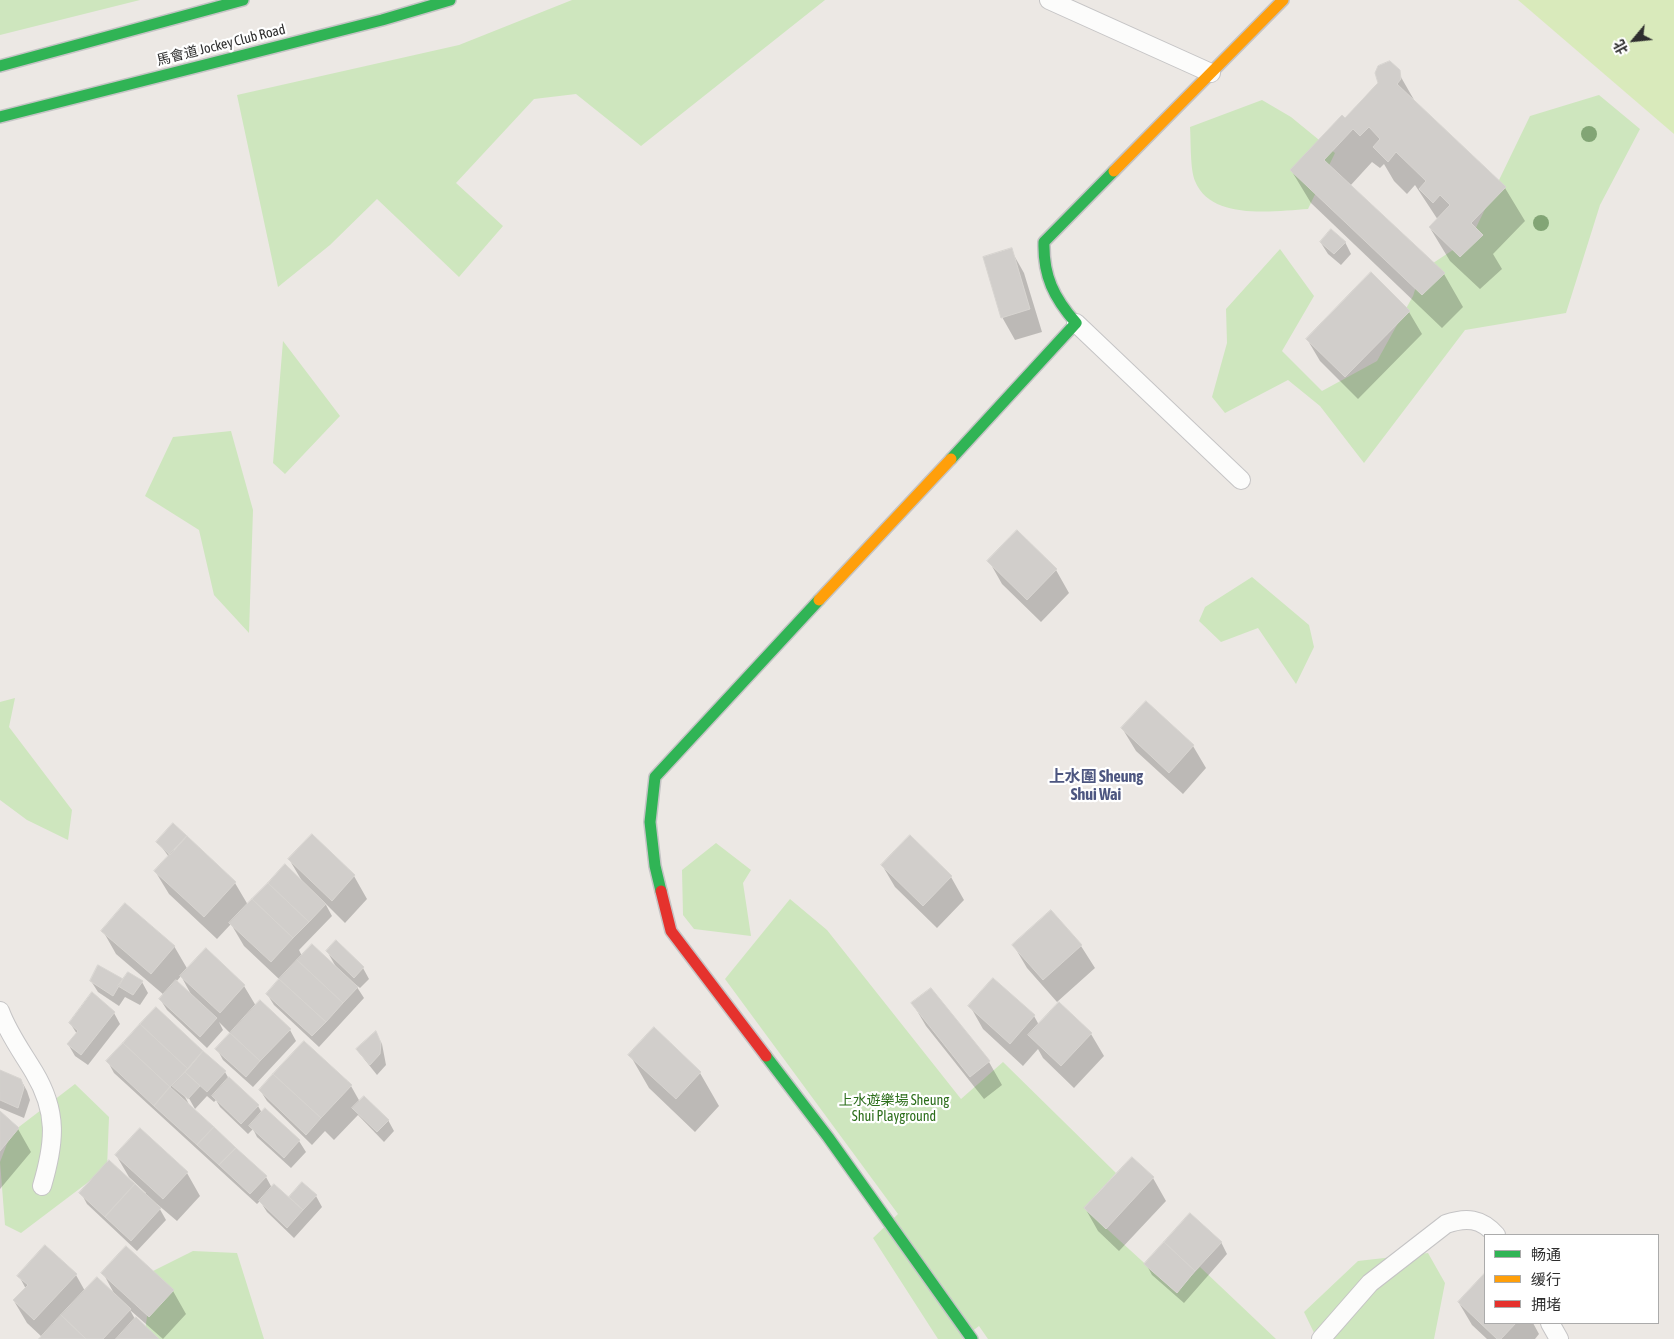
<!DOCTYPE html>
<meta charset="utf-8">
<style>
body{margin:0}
#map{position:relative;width:1674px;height:1339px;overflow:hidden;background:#ece8e4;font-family:"Asap Condensed","Noto Sans SC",sans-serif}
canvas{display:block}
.legend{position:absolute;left:1484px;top:1234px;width:175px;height:90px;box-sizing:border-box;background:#fff;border:1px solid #ababab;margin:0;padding:6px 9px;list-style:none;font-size:15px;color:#2e2e2e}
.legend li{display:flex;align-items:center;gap:10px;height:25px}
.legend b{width:25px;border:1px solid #ababab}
.north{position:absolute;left:1609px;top:15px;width:50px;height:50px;-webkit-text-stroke:4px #fff;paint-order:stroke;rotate:242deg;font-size:14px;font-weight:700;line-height:20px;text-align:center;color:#2e2e2e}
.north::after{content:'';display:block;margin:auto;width:18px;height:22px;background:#2e2e2e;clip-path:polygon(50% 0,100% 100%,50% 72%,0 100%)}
</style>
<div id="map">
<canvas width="1674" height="1339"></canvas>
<ul class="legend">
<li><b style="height:6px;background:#30b455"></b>畅通</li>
<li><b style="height:6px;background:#ff9f0a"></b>缓行</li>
<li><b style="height:6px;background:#e5322d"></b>拥堵</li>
</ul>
<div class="north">北</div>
</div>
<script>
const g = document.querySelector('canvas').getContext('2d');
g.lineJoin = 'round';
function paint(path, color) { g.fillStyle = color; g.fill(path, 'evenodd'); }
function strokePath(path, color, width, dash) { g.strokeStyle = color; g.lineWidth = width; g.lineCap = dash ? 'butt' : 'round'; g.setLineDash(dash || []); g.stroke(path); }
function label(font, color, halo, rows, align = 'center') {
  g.font = font + ' "Asap Condensed","Noto Sans SC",sans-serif'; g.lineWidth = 4.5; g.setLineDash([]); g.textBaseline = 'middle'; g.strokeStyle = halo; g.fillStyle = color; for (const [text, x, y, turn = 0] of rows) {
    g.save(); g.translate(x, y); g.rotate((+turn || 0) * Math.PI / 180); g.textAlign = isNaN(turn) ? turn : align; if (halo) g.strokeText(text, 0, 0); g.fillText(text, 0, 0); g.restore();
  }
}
paint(new Path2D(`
 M0,0H140L0,35Z
 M572,0H825L641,146L576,94L534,99L456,183L503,226L459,277L377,199L330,245L278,287L237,95L459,45Z
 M1599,95L1640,129L1600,205L1566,313L1465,330L1364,463L1320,406L1288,380L1225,413L1212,397L1227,343L1226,309L1280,249L1314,296L1282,351L1322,391L1377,361L1413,296L1421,271L1471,238L1530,116Z
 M1262,100L1291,117L1335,153L1308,209C1274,211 1211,221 1195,181C1190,169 1191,141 1190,127Z
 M283,341L340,416L285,474L273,463Z
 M231,431L253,510L249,633L214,595L199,530L145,496L173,437Z
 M1252,577L1309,625L1314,647L1296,684L1258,628L1221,642L1199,621L1205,607Z
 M15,698L9,727L72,810L68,840L27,820L0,800V702Z
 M716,843L751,870L743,883L751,936L694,929L683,915L682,870Z
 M790,899L827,930L961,1099L1003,1062L1116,1173L1084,1208L1176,1292L1200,1267L1276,1339H988L979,1326L962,1339H938L873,1238L898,1214L725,979Z
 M75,1084L109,1117L107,1168L21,1233L5,1225L0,1162L11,1133Z
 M193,1251L237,1253L264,1339H144L153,1271Z
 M1428,1253L1445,1283L1434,1339H1317L1304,1312L1358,1261Z`), '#cee6be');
paint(new Path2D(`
 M1518,0H1674V134Z`), '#d9eabb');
paint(new Path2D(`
 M1394,65L1417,105L1505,188L1525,221L1493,254L1502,269L1480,289L1450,261L1430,228L1438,220L1415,185L1407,194L1394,181L1384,164L1380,168L1372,162L1350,186L1444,274L1463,307L1442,328L1311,203L1291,170L1345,119Z
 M1345,242L1351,254L1341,265L1328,254L1321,243Z
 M1011,250L1024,273L1042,332L1015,340L1002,317Z
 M1409,312L1422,334L1358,399L1320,361L1307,339Z
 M1017,532L1056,570L1069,593L1041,622L1002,584L989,561Z
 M1122,728L1193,746L1206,768L1183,794L1136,751Z
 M312,835L354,876L367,899L345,923L325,903L332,916L299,950L302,956L336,967L327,951L363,968L369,979L360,988L355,984L364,998L319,1047L274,1005L267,994L280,980L244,946L231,924L217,939L169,894L155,871L169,857L158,842L235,883L248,905L302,881L289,859Z
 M910,836L951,877L964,900L937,928L895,887L882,865Z
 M1051,912L1081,946L1095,968L1057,1002L1027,968L1014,946Z
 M103,931L174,946L188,970L206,950L244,986L256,1006L290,1030L296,1041L253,1087L223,1060L217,1049L231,1034L219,1022L223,1030L207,1048L167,1010L160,999L164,995L116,954ZM181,976L192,996L176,982Z
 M124,980L142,982L148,993L140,1005L125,997L119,1006L98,992L91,981Z
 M931,989L989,1062L1002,1085L984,1099L926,1026L913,1004Z
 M970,1006L1034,1016L1039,1025L1091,1034L1104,1056L1074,1088L1043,1058L1038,1049L1023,1066L983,1029Z
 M114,1013L120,1024L88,1065L75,1056L68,1044L77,1034L70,1023Z
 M376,1033L382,1044L386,1065L377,1075L357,1050Z
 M630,1055L700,1073L719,1106L695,1132L649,1088Z
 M108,1062L225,1072L229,1079L258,1106L262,1113L265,1110L299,1141L306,1152L291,1168L257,1137L253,1129L248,1134L220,1107L216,1100L214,1102L207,1096L195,1109L186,1093L184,1095L191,1108L266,1177L272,1188L289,1198L302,1184L316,1196L322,1207L294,1238L267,1212L260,1201L257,1204L114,1073Z
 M0,1071L21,1080L27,1091L30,1100L24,1118L0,1108Z
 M351,1086L360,1102L388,1120L394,1131L384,1142L358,1115L334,1140L325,1131L312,1145L267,1101L260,1090Z
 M0,1113L18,1129L31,1152L0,1189Z
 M116,1155L187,1173L200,1196L177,1221L157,1204L166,1220L137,1251L87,1204L81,1193L145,1195L146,1193L129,1177Z
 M1153,1178L1166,1201L1119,1251L1098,1231L1085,1208Z
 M1221,1242L1227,1254L1184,1303L1152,1275L1146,1264Z
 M103,1273L173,1291L186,1314L163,1339L130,1310L135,1319L157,1339H41L42,1337L27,1323L14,1301L26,1289L19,1276L76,1275L85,1291L115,1295Z
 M1485,1275V1323H1533L1539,1334L1535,1339H1487L1472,1325L1459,1303Z`), '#0003');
const building = new Path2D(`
 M1390,61L1400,70L1401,79L1397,84L1506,187L1471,223L1483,235L1460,257L1429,227L1450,205L1440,195L1433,203L1419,189L1426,181L1396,152L1388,162L1373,147L1380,139L1369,127L1360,136L1353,129L1324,160L1445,273L1422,295L1290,170L1342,115L1345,118L1378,83L1375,73L1378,66Z
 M1331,229L1346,242L1334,254L1320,242Z
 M1012,248L1030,309L1001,318L983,257Z
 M1371,272L1410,311L1345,377L1306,339Z
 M1017,530L1057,569L1027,600L987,561Z
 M1146,701L1194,745L1169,773L1121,728Z
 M173,823L187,836L170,855L156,842Z
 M312,834L355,875L332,901L288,859Z
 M910,835L952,876L923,906L881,865Z
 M187,836L236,882L204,917L154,871Z
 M285,864L326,904L309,922L268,883Z
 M268,883L309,922L293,938L252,899Z
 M252,899L293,938L271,962L229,923Z
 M125,903L175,946L151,974L101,931Z
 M1051,910L1082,945L1043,980L1012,945Z
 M336,940L364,967L354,978L326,951Z
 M312,944L358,987L343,1003L297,960Z
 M206,948L245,985L220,1013L180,976Z
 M297,960L343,1003L326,1022L279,979Z
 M98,965L123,979L113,996L90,981Z
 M128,972L143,981L133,995L118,986Z
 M993,978L1035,1015L1010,1044L968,1006Z
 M279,979L326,1022L312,1036L266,994Z
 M176,980L217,1018L200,1037L159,999Z
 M931,988L990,1061L970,1077L911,1003Z
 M92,992L115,1012L81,1055L67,1044L78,1031L69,1023Z
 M260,1000L291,1029L260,1061L230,1033Z
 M1059,1002L1092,1033L1061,1066L1028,1035Z
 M156,1007L203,1051L188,1069L140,1024Z
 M140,1024L188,1069L170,1087L123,1043Z
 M654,1027L701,1072L676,1099L628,1055Z
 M376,1031L381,1043L380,1054L370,1065L356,1049Z
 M230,1033L260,1061L246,1077L215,1049Z
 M304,1041L352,1085L321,1118L273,1074Z
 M123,1043L170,1087L154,1106L106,1061Z
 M203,1051L226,1071L207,1092L185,1072Z
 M0,1070L21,1079L24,1088L18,1108L0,1100Z
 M185,1072L200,1086L188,1099L172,1086Z
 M273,1074L321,1118L306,1135L259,1090Z
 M229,1077L259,1105L241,1124L212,1096Z
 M170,1087L214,1127L197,1145L154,1106Z
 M364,1096L389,1120L377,1132L352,1108Z
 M265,1108L300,1140L284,1158L249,1126Z
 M0,1111L19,1128L0,1151Z
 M214,1127L236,1148L219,1165L197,1145Z
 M140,1128L188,1172L163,1199L115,1155Z
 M236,1148L267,1176L250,1194L219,1165Z
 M1132,1157L1154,1177L1106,1229L1084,1208Z
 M109,1160L135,1184L105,1217L79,1193Z
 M302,1182L317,1195L303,1210L289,1197Z
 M135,1184L161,1208L131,1241L105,1217Z
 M274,1184L303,1210L287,1228L259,1201Z
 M1190,1213L1222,1242L1195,1271L1164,1242Z
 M1164,1242L1195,1271L1177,1293L1144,1264Z
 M45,1245L77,1274L34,1320L13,1300L28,1285L17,1276Z
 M126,1246L174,1290L149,1317L101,1273Z
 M1485,1273V1323H1516L1501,1339H1497L1458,1302Z
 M97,1277L131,1309L103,1339H86L61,1315Z
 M61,1315L86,1339H39Z
 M136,1317L159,1339H116Z`);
paint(building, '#d1cecb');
strokePath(building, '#d7d4d0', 1);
const lane = new Path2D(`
 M1049,0L1211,73
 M1076,323L1241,480
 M0,1011C8,1033 22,1052 34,1072C58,1112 55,1142 42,1186
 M1550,1323L1559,1339
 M1321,1339L1370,1283L1446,1224C1466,1217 1481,1218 1496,1235`);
const fast = new Path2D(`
 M0,66L243,0
 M0,117L382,20L450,0
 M951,459L1076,323C1054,298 1043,276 1044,242L1114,171
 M661,891L655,866L650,822L655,777L819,600
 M766,1056L828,1137L972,1339`);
const slow = new Path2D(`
 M1114,171L1283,0
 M819,600L951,459`);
const jam = new Path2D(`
 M661,891L671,931L766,1056`);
strokePath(lane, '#c5c4c5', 20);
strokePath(fast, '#c5c4c5', 14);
strokePath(slow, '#c5c4c5', 14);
strokePath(jam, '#c5c4c5', 14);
strokePath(lane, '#fcfcfb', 18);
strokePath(fast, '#30b455', 11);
strokePath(slow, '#ff9f0a', 11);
strokePath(jam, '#e5322d', 11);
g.fillStyle = '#82a575';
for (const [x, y] of [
 [1589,134],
 [1541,223]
]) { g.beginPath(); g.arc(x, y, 8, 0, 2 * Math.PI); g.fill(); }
label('14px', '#2e2e2e', '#fff', [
 ["馬會道 Jockey Club Road",221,45,-14]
]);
label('14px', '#2c6e1b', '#fff', [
 ["上水遊樂場 Sheung",894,1101],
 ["Shui Playground",894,1117]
]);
label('bold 16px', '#4d5680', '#fff', [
 ["上水圍 Sheung",1096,777],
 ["Shui Wai",1096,795]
]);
</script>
